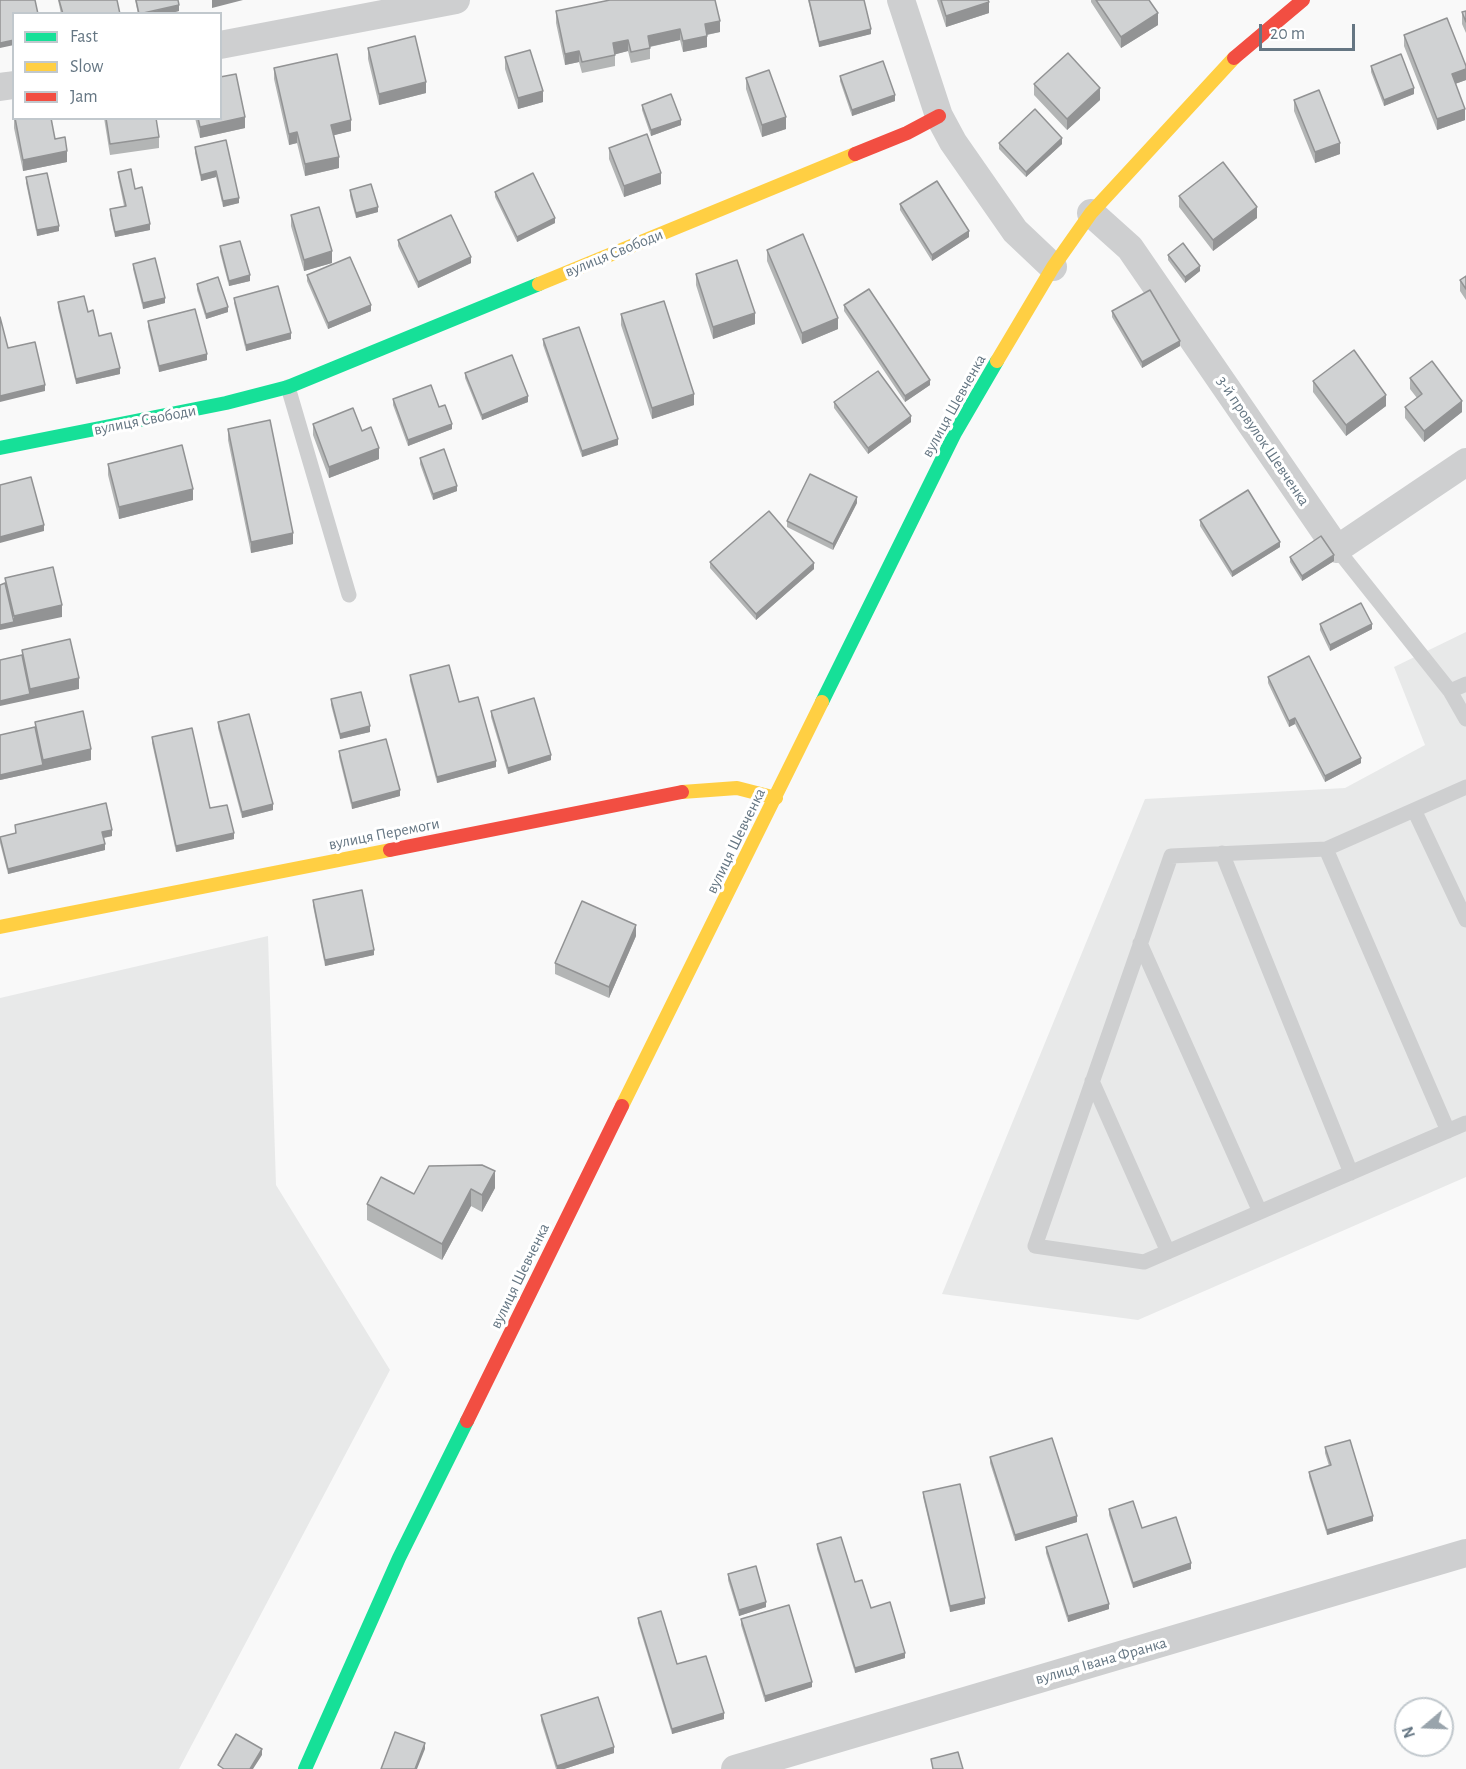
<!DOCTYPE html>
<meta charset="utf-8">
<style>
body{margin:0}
#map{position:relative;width:1466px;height:1769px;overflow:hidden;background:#f9f9f9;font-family:"Alegreya Sans",sans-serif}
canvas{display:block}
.legend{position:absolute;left:12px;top:12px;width:210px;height:108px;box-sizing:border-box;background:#fff;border:2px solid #c1c8cd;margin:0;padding:8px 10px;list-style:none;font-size:18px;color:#657683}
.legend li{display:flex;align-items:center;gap:12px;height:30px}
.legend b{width:30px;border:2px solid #c1c8cd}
.north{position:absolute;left:1394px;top:1697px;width:60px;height:60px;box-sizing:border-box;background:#fff;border:2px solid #c1c8cd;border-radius:50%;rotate:251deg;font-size:16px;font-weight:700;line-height:24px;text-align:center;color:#657683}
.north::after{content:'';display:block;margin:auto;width:21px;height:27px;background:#99a4ac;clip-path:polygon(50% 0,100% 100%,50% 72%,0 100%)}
.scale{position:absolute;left:1259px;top:24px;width:96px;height:27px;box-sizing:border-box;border:3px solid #657683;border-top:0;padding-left:8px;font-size:18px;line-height:21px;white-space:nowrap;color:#657683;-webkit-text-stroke:4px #fff;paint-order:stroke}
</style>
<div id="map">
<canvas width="1466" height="1769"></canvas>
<ul class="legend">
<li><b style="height:8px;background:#16e098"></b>Fast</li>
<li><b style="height:8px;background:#ffcf43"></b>Slow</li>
<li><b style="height:8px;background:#f24e42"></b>Jam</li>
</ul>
<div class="north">N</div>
<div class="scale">20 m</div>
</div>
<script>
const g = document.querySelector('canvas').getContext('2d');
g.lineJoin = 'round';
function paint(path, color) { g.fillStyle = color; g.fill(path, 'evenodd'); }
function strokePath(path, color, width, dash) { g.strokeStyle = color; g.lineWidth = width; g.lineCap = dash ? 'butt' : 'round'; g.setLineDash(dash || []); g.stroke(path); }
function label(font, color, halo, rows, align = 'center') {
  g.font = font + ' "Alegreya Sans",sans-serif'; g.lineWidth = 6; g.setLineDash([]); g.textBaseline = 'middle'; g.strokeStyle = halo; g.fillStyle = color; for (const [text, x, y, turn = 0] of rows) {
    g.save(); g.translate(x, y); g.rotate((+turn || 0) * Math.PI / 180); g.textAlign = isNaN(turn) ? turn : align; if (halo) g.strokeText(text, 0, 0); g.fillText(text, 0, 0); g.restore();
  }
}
paint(new Path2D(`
 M1466,632V1177L1138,1320L942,1294L1145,799L1345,788L1425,745L1394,667Z
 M268,936L276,1185L390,1370L179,1769H0V998Z`), '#e8e9e9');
strokePath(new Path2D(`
 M288,387L349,595
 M1337,549L1450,691L1466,719
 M1450,691L1466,684
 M1466,787L1326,849L1171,856L1035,1246L1144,1262L1466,1123
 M1415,812L1466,920
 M1326,849L1448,1131
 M1222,853L1351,1173
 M1140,943L1260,1212
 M1092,1081L1168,1252`), '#cecfd0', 15);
strokePath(new Path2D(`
 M901,0L939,116L953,142L1015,231L1053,267
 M220,45L456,0
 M0,87L14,85
 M1091,213L1130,248L1337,549L1466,462
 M735,1769L1466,1553`), '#cecfd0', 28);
strokePath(new Path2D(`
 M0,448L226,403L288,387L539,284
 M822,702L955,433L997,361
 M305,1769L399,1558L467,1421`), '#16e098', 14);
strokePath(new Path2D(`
 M539,284L855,154
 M997,361L1053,267L1091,213L1234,58
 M682,792L737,788L776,798
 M0,927L390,850
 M622,1106L822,702`), '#ffcf43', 14);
strokePath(new Path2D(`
 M1234,58L1303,0
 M855,154L907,133L939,116
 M390,850L682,792
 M467,1421L622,1106`), '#f24e42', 14);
paint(new Path2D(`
 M58,0H117L120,14H61Z
 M135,0H178L179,11L167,14H138Z
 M808,0H864L871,34L819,47Z
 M937,0H988L989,13L946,27Z
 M1091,0H1149L1158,25L1121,48L1091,2Z
 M556,11L720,32L707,35V47L683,52L680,40L650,47V59L631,63L628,51L615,54V66L582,73L579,62L565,65L556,23Z
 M1466,11V33L1462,24V12Z
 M1404,35L1466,80L1455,84L1465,120L1437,130L1404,46Z
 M368,48L426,93L379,105L368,59Z
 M505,57L543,102L518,109L505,69Z
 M1371,66L1414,94L1384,106L1371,72Z
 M274,68L351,131L334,135L339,168L305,176L297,143L289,145L274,79Z
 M840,76L895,101L852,116L840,81Z
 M746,78L786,129L762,137L746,89Z
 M1034,84L1100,100L1067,130L1034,95Z
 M1294,100L1340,154L1315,163L1294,111Z
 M642,105L681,125L651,136L642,110Z
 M14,118L55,139L67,162L23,171L14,128Z
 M104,118H156L159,137V148L110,155Z
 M195,118H220L245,128L200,138Z
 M226,140L239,203L223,207L216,177L201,181L195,153V147Z
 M999,143L1062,144L1026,177L999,149Z
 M609,148L661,184L624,197L609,159Z
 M118,172L135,189L150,230L115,237L110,215V209L124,206L118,177Z
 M26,177L59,231L37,236L26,183Z
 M350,190L378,212L356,218L350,196Z
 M495,192L555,223L517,242L495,197Z
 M1179,196L1257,218L1213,251L1179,207Z
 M900,204L969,237L932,261L900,210Z
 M291,215L332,263L304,271L291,226Z
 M398,240L471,263L418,288L398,246Z
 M220,246L250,281L229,286L220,252Z
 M767,250L838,329L802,344L767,261Z
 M1168,255L1200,271L1185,283L1168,260Z
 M133,264L165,303L143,309L133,269Z
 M696,274L755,324L713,339L696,285Z
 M307,275L371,311L328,329L307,281Z
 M1466,276V300L1460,291V280Z
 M197,284L228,312L206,319L197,290Z
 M234,298L291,339L246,351L234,303Z
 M58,302L88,312L99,336L120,374L76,384L58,308Z
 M844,305L930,385L905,402L844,311Z
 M1112,311L1180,346L1142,368L1112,317Z
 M621,314L694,405L652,419L621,325Z
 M148,321L207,360L159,372L148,327Z
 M543,339L618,445L582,457L543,345Z
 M465,373L528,402L482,420L465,378Z
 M1410,378L1462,412L1424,442L1405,418V407L1417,398L1410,389Z
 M1313,381L1386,406L1346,436L1313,392Z
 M393,399L439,407L452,429L408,446L393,405Z
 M834,402L911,422L868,454L834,408Z
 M313,424L362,431L379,459L329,478L313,435Z
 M228,429L293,544L251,553L228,440Z
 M420,458L457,491L433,500L420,464Z
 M108,464L193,500L119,519L108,475Z
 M857,503L833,550L787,527V521Z
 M1200,520L1280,547L1232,577L1200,526Z
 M1290,557L1334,561L1302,581L1290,562Z
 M710,562L814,569L756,620L710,568Z
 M1320,624L1372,629L1330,651L1320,630Z
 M410,675L459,702L496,767L437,783L410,681Z
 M1268,677L1361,763L1325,782L1295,724L1289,727L1268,683Z
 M331,699L370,732L340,739L331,705Z
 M491,711L551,760L508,774L491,717Z
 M35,722L91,760L0,780V735L35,727Z
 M218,722L273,810L242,818L218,728Z
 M152,737L210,808L234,839L176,852L152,743Z
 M339,751L400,796L352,809L339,757Z
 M15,825L112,836L104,838L105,850L8,874L0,843V837L15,834Z
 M313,900L374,955L325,966L313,906Z
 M636,936L609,998L555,974V963Z
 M495,1188L482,1212L471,1206L442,1260L367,1220V1204L414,1194Z
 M1325,1447L1373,1521L1327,1535L1309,1477V1472L1329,1466L1325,1453Z
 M990,1457L1077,1522L1015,1541L990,1463Z
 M923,1492L985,1604L950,1612L923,1497Z
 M1109,1509L1142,1528L1191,1569L1133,1588L1109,1515Z
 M817,1544L855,1582L905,1658L855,1673L817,1549Z
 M1046,1547L1109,1609L1068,1622L1046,1553Z
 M728,1574L766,1607L739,1616L728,1580Z
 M638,1618L677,1664L724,1719L672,1734L638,1623Z
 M741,1619L812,1687L765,1702L741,1625Z
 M541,1715L614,1753L564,1769H556L541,1721Z`), '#b3b5b5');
paint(new Path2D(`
 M212,0H243L212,8Z
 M989,2V13L946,27V16Z
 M179,5V11L167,14H142Z
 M1158,13V25L1121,48V37Z
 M720,21V32L705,35V24Z
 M680,29V40L648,47V36Z
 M871,29V34L819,47V42Z
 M707,36V47L683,52V41Z
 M14,40V45L0,48V43Z
 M628,40V51L613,55V43Z
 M579,51V62L565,65V54Z
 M1466,69V80L1452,85V74Z
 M426,82V93L379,105V94Z
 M1100,88V100L1067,130V119Z
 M1414,88V94L1384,106V100Z
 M543,91V102L518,109V98Z
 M895,95V101L852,116V110Z
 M1465,109V120L1437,130V119Z
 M245,117V128L200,138V127Z
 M786,117V129L762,137V125Z
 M351,120V131L331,136V125Z
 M681,120V125L651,136V130Z
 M297,132V143L289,145V134Z
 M1062,138V144L1026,177V172Z
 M1340,143V154L1315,163V152Z
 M67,151V162L23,171V160Z
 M339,157V168L305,176V164Z
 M216,171V177L201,181V175Z
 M661,173V184L624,197V186Z
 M239,198V203L223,207V201Z
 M378,207V212L356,218V213Z
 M1257,207V218L1213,251V240Z
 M555,218V223L517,242V237Z
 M150,224V230L115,237V232Z
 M59,226V231L37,236V230Z
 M969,231V237L932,261V255Z
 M332,251V263L304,271V260Z
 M471,257V263L418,288V282Z
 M1200,266V271L1185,283V277Z
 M250,275V281L229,286V281Z
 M165,298V303L143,309V303Z
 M371,305V311L328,329V323Z
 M228,307V312L206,319V314Z
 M755,313V324L713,339V327Z
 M838,318V329L802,344V333Z
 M291,333V339L246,351V345Z
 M1180,341V346L1142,368V362Z
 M207,354V360L159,372V366Z
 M120,368V374L76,384V379Z
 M930,380V385L905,402V396Z
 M45,385V391L0,402V396Z
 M694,394V405L652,419V408Z
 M1386,395V406L1346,436V425Z
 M528,396V402L482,420V415Z
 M1462,401V412L1424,442V431Z
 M911,416V422L868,454V448Z
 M452,424V429L408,446V440Z
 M618,439V445L582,457V451Z
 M379,448V459L329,478V467Z
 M457,486V491L433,500V494Z
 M193,489V500L119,519V507Z
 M857,497V503L833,550V544Z
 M44,525V531L0,543V537Z
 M293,533V544L251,553V542Z
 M1280,542V547L1232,577V572Z
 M1334,555V561L1302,581V576Z
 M814,563V569L756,620V614Z
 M62,605V617L0,630V625L14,622V616Z
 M1372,624V629L1330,651V645Z
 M79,678V689L0,706V701L30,694V689Z
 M1295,718V724L1289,727V721Z
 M370,726V732L340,739V734Z
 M91,749V760L0,780V775L43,765V760Z
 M551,755V760L508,774V768Z
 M1361,758V763L1325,782V776Z
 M496,761V767L437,783V777Z
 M400,790V796L352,809V803Z
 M273,804V810L242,818V812Z
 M112,830V836L102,838V832Z
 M234,833V839L176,852V846Z
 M105,844V850L8,874V869Z
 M636,925V936L609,998V987Z
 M374,950V955L325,966V960Z
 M495,1171V1188L482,1212V1195Z
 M471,1189V1206L442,1260V1244Z
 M1077,1516V1522L1015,1541V1535Z
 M1373,1516V1521L1327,1535V1530Z
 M1191,1563V1569L1133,1588V1583Z
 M985,1598V1604L950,1612V1606Z
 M766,1602V1607L739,1616V1610Z
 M1109,1604V1609L1068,1622V1616Z
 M905,1653V1658L855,1673V1668Z
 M812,1682V1687L765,1702V1696Z
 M724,1713V1719L672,1734V1729Z
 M425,1743V1749L417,1769H415Z
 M614,1747V1753L564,1769H557V1766Z
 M262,1749V1755L253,1769H250Z`), '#929394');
const building = new Path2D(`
 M0,0H35L38,14H14V40L0,43Z
 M59,0H117L120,14H63Z
 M136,0H178L179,5L139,14Z
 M610,0H715L720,21L705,24L707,36L683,41L680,29L648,36L650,48L631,52L628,40L613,43L615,55L582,62L579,51L565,54L556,11Z
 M809,0H864L871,29L819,42Z
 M941,0H988L989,2L946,16Z
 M1096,0H1149L1158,13L1121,37Z
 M1466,11V22L1462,12Z
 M1447,18L1466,66V69L1452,74L1465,109L1437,119L1404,35Z
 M415,36L426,82L379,94L368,48Z
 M530,50L543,91L518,98L505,57Z
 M1068,53L1100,88L1067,119L1034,84Z
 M337,54L351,120L331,125L339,157L305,164L297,132L289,134L274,68Z
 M1401,54L1414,88L1384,100L1371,66Z
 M883,61L895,95L852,110L840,76Z
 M769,70L786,117L762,125L746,78Z
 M236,74L245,117L200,127L198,118H220V77Z
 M1319,90L1340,143L1315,152L1294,100Z
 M671,94L681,120L651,130L642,105Z
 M1035,109L1062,138L1026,172L999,143Z
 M15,118H51L55,139L65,137L67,151L23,160Z
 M106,118H156L159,137L110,144Z
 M647,134L661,173L624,186L609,148Z
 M226,140L239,198L223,201L216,171L201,175L195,147Z
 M1223,162L1257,207L1213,240L1179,196Z
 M131,169L135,189L142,187L150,224L115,232L110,209L126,206L118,172Z
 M47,173L59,226L37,230L26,177Z
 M533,173L555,218L517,237L495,192Z
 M937,181L969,231L932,255L900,204Z
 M371,184L378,207L356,213L350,190Z
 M319,207L332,251L304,260L291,215Z
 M451,215L471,257L418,282L398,240Z
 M803,234L838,318L802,333L767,250Z
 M240,241L250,275L229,281L220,246Z
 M1183,243L1200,266L1185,277L1168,255Z
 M350,257L371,305L328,323L307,275Z
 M155,258L165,298L143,303L133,264Z
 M737,260L755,313L713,327L696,274Z
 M1466,276V289L1460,280Z
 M218,277L228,307L206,314L197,284Z
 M278,286L291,333L246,345L234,298Z
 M869,289L930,380L905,396L844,305Z
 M1150,290L1180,341L1142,362L1112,311Z
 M84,296L88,312L93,310L99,336L111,333L120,368L76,379L58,302Z
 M664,301L694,394L652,408L621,314Z
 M195,309L207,354L159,366L148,321Z
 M0,317L8,348L35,342L45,385L0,396Z
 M579,327L618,439L582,451L543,339Z
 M1354,350L1386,395L1346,425L1313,381Z
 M512,355L528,396L482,415L465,373Z
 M1432,361L1462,401L1424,431L1405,407L1422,394L1410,378Z
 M878,371L911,416L868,448L834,402Z
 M431,385L439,407L445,405L452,424L408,440L393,399Z
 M353,408L362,431L371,427L379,448L329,467L313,424Z
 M270,420L293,533L251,542L228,429Z
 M182,445L193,489L119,507L108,464Z
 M444,449L457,486L433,494L420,458Z
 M810,474L857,497L833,544L787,521Z
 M31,477L44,525L0,537V485Z
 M1248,490L1280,542L1232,572L1200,520Z
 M769,511L814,563L756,614L710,562Z
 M1321,536L1334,555L1302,576L1290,557Z
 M53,567L62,605L14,616L5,578Z
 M5,583L14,622L0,625V585Z
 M1361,603L1372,624L1330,645L1320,624Z
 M70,639L79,678L30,689L22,650Z
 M22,655L30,694L0,701V660Z
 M1309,656L1361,758L1325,776L1295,718L1289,721L1268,677Z
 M449,665L459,702L478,697L496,761L437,777L410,675Z
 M361,692L370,726L340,734L331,699Z
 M534,698L551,755L508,768L491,711Z
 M83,711L91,749L43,760L35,722Z
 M249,714L273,804L242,812L218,722Z
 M35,727L43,765L0,775V735Z
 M192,728L210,808L227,805L234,833L176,846L152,737Z
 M386,739L400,790L352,803L339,751Z
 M106,803L112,830L102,832L105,844L8,869L0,837L16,833L15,825Z
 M362,890L374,950L325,960L313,900Z
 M582,901L636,925L609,987L555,963Z
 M482,1165L495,1171L482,1195L471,1189L442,1244L367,1204L381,1177L414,1194L429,1166Z
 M1052,1438L1077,1516L1015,1535L990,1457Z
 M1350,1440L1373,1516L1327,1530L1309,1472L1331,1465L1325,1447Z
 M960,1484L985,1598L950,1606L923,1492Z
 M1133,1501L1142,1528L1176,1517L1191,1563L1133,1583L1109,1509Z
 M1087,1534L1109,1604L1068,1616L1046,1547Z
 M841,1537L855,1582L862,1580L871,1608L890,1602L905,1653L855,1668L817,1544Z
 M756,1566L766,1602L739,1610L728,1574Z
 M789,1605L812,1682L765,1696L741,1619Z
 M661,1611L677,1664L706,1656L724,1713L672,1729L638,1618Z
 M598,1697L614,1747L557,1766L541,1715Z
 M395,1732L425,1743L415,1769H381Z
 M236,1734L262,1749L250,1769H224L218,1765Z
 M958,1752L963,1769H933L931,1759Z`);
paint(building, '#d0d2d3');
strokePath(building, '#929394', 1.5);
label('16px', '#657683', '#fff', [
 ["вулиця Свободи",614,253,-22],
 ["вулиця Шевченка",954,406,-61],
 ["вулиця Свободи",145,420,-11],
 ["3-й провулок Шевченка",1263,441,56],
 ["вулиця Перемоги",384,834,-11],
 ["вулиця Шевченка",736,841,-64],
 ["вулиця Шевченка",520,1276,-64],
 ["вулиця Івана Франка",1101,1661,-16]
]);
</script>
